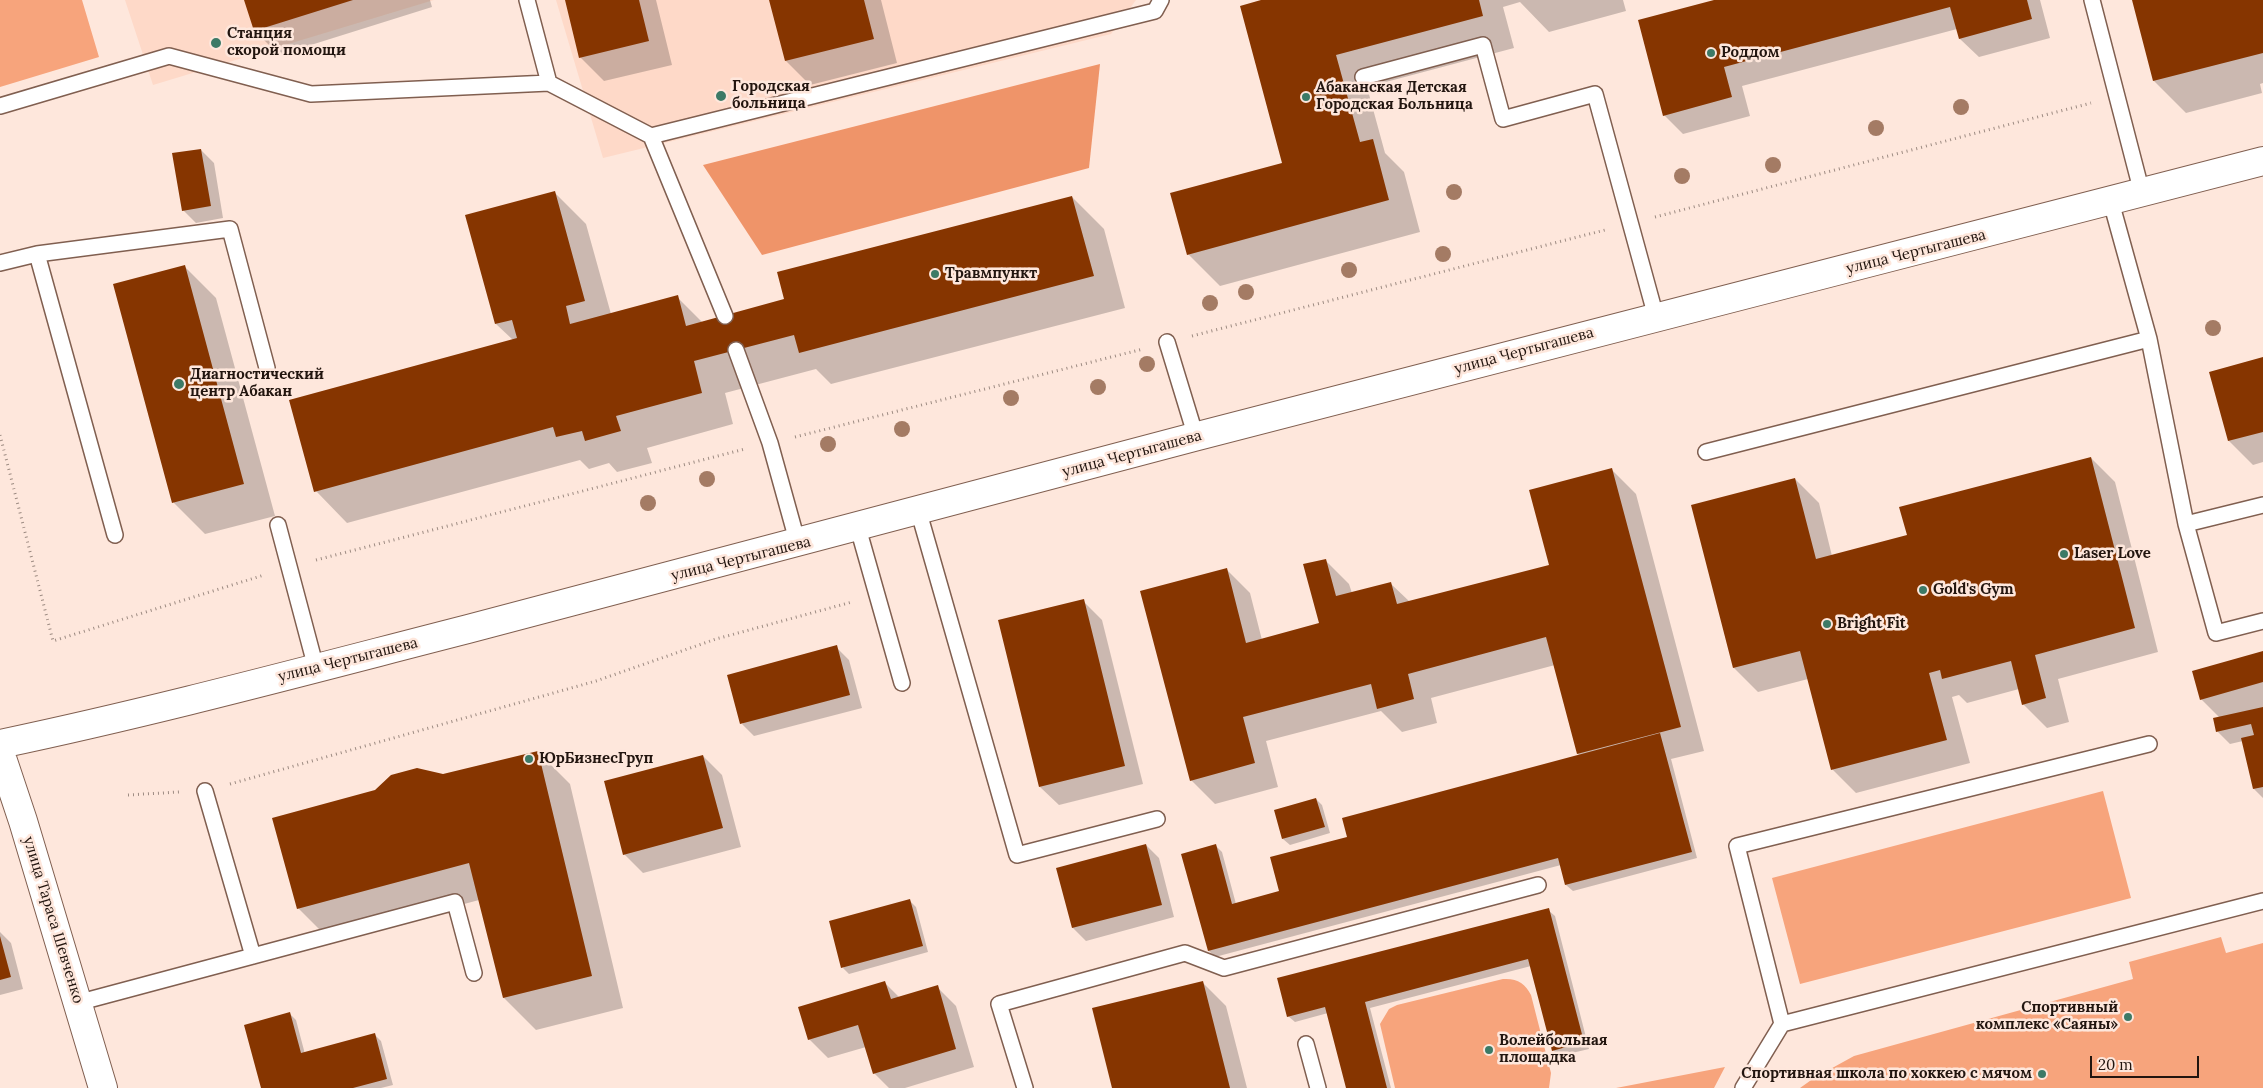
<!DOCTYPE html>
<meta charset="utf-8">
<style>
body{margin:0}
#map{position:relative;width:2263px;height:1088px;overflow:hidden;background:#fee7dc;font-family:Lora,serif}
canvas{display:block}
.scale{position:absolute;left:2090px;top:1056px;width:109px;height:22px;box-sizing:border-box;border:2px solid #22150f;border-top:0;padding-left:6px;font-size:15px;line-height:18px;white-space:nowrap;color:#22150f;-webkit-text-stroke:4px #fee7dc;paint-order:stroke}
</style>
<div id="map">
<canvas width="2263" height="1088"></canvas>
<div class="scale">20 m</div>
</div>
<script>
const g = document.querySelector('canvas').getContext('2d');
g.lineJoin = 'round';
function paint(path, color) { g.fillStyle = color; g.fill(path, 'evenodd'); }
function strokePath(path, color, width, dash) { g.strokeStyle = color; g.lineWidth = width; g.lineCap = dash ? 'butt' : 'round'; g.setLineDash(dash || []); g.stroke(path); }
function label(font, color, halo, rows, align = 'center') {
  g.font = font + ' Lora,serif'; g.lineWidth = 5; g.setLineDash([]); g.textBaseline = 'middle'; g.strokeStyle = halo; g.fillStyle = color; for (const [text, x, y, turn = 0] of rows) {
    g.save(); g.translate(x, y); g.rotate((+turn || 0) * Math.PI / 180); g.textAlign = isNaN(turn) ? turn : align; if (halo) g.strokeText(text, 0, 0); g.fillText(text, 0, 0); g.restore();
  }
}
paint(new Path2D(`
 M125,0H434L153,85Z
 M556,0H1136L1111,34L603,158Z`), '#fed9c8');
paint(new Path2D(`
 M0,0H82L99,57L0,87Z
 M2103,791L2131,898L1800,984L1772,878Z
 M2221,937L2226,953L2263,943V1088H1800L1814,1078L1854,1056L2133,979L2129,962Z
 M1503,979C1517,978 1525,983 1531,995L1551,1073L1549,1088H1395L1380,1024L1389,1009L1397,1005Z
 M1725,1067L1714,1088H1616Z`), '#f7a47c');
paint(new Path2D(`
 M1100,64L1089,168L762,255L703,165Z`), '#ef9469');
paint(new Path2D(`
 M246,0H430L432,7L279,55L255,31Z
 M566,0H656L672,65L604,81L580,57Z
 M771,0H881L897,63L810,85L786,61Z
 M1265,0H1623L1626,11L1549,32L1520,2L1503,7L1514,48L1367,87L1385,153L1404,172L1420,232L1220,286L1188,254L1284,164Z
 M1718,0H2040L2050,38L1979,57L1960,39L1957,29L1742,86L1750,116L1683,134L1664,115Z
 M2133,0H2263V83L2260,84L2262,93L2186,113L2154,81Z
 M201,150L214,163L223,218L196,223L183,210Z
 M554,192L586,224L611,314L677,297L703,323L786,300L1072,197L1104,229L1125,308L831,384L816,369L725,393L733,424L647,448L652,463L617,472L609,463L589,469L580,460L347,523L316,491L513,340L496,324Z
 M185,267L216,298L275,516L205,534L174,503L115,285Z
 M2263,359V462L2253,465L2229,441Z
 M2091,458L2115,482L2158,652L2058,679L2069,722L2047,728L2023,704L2019,689L1967,703L1959,695L1952,697L1970,763L1856,793L1832,769L1808,679L1758,692L1734,668L1692,506L1795,479L1819,503L1832,556L1908,536Z
 M1612,470L1636,494L1704,751L1671,759L1697,858L1573,891L1566,885L1561,865L1215,957L1209,951L1216,846L1222,852L1236,904L1280,892L1348,838L1580,756L1578,754L1555,665L1431,698L1437,723L1402,732L1381,711L1266,741L1278,787L1215,804L1191,780L1226,569L1250,593L1262,640L1320,624L1325,560L1349,584L1352,593L1390,583L1410,602L1550,566Z
 M1083,601L1102,620L1143,784L1059,805L1040,787Z
 M836,647L849,660L862,708L754,736L742,724Z
 M2263,653V798L2254,789L2243,741L2230,744L2217,731L2220,718L2201,699Z
 M538,752L570,784L623,1008L536,1030L504,998L479,900L330,940L298,908L443,775Z
 M703,756L722,775L741,847L643,873L624,854Z
 M1316,799L1322,805L1330,833L1290,845L1283,839Z
 M1146,845L1159,858L1174,917L1086,941L1073,928L1057,869Z
 M910,901L916,907L928,952L849,974L843,968Z
 M1548,910L1555,916L1589,1049L1559,1056L1553,1050L1531,966L1370,1008L1391,1088H1347L1328,1013L1295,1022L1288,1016Z
 M0,932L11,943L23,989L0,995Z
 M1202,982L1226,1006L1247,1088H1113Z
 M885,983L900,998L937,987L956,1006L974,1067L905,1088H889L874,1073L866,1047L828,1058L809,1039Z
 M290,1014L296,1020L305,1054L375,1035L381,1041L393,1085L381,1088H262Z`), '#0003');
paint(new Path2D(`
 M244,0H353L254,31Z
 M565,0H639L649,41L579,58Z
 M769,0H864L874,39L785,61Z
 M1261,0H1479L1483,16L1336,55L1360,142L1373,139L1389,200L1187,255L1170,193L1282,163L1240,6Z
 M1714,0H2027L2032,19L1959,39L1950,7L1724,67L1732,97L1663,116L1638,20Z
 M2132,0H2263V53L2153,81Z
 M201,149L211,206L182,211L172,153Z
 M555,191L585,301L566,306L570,324L678,295L686,326L784,299L777,272L1072,196L1094,276L799,353L794,335L694,361L702,393L616,416L621,431L585,441L582,431L556,437L553,427L314,492L289,400L517,338L512,320L495,324L465,215Z
 M185,265L244,484L172,503L113,284Z
 M2263,357V432L2228,441L2209,372Z
 M2091,457L2135,628L2035,655L2046,698L2022,705L2011,661L1942,679L1940,670L1929,673L1947,740L1831,770L1800,651L1733,668L1691,505L1795,478L1816,559L1907,535L1899,507Z
 M1612,468L1681,727L1577,754L1546,637L1408,674L1414,699L1377,709L1371,684L1243,717L1255,763L1190,781L1140,591L1227,568L1246,643L1319,623L1303,564L1326,559L1336,596L1391,582L1397,604L1549,565L1529,490Z
 M1084,599L1125,766L1039,787L998,620Z
 M837,645L850,695L740,724L727,675Z
 M2263,651V682L2200,700L2192,671Z
 M2263,707V787L2253,789L2241,738L2254,735L2251,724L2216,732L2213,718Z
 M1660,733L1692,852L1565,885L1558,858L1208,951L1181,854L1216,844L1232,904L1279,891L1270,857L1347,837L1342,818Z
 M538,751L592,976L503,998L469,863L297,909L272,818L375,790L391,775L417,768L443,774Z
 M703,755L723,828L623,855L604,781Z
 M1316,798L1325,827L1282,839L1274,810Z
 M1146,844L1162,905L1072,928L1056,868Z
 M910,899L923,946L841,968L829,921Z
 M1549,908L1584,1042L1552,1051L1528,959L1365,1002L1387,1088H1346L1325,1007L1287,1017L1277,978Z
 M0,936L11,977L0,980Z
 M885,981L891,999L938,985L956,1049L873,1074L858,1025L808,1040L798,1007Z
 M1203,981L1230,1088H1112L1092,1008Z
 M290,1012L301,1053L375,1033L387,1079L353,1088H261L244,1025Z`), '#863500');
const service = new Path2D(`
 M527,0L549,83
 M2092,0L2142,193
 M1363,77L1483,45L1503,119L1595,94L1656,317
 M0,106L169,56L311,94L549,83L651,136
 M2111,202L2149,339L2186,524L2216,633L2263,621
 M37,254L230,229L267,368
 M0,263L37,254L115,535
 M725,316L651,136L1155,11L1161,0
 M1167,342L1196,437
 M736,350L770,443L798,544
 M1706,452L2149,339
 M919,513L1017,855L1157,819
 M2186,524L2263,505
 M278,525L316,668
 M858,528L902,683
 M205,791L253,956
 M77,1003L455,902L474,973
 M1782,1024L1737,846L2149,744
 M1306,1044L1318,1088
 M1025,1088L999,1004L1185,953L1224,968L1538,885
 M1743,1088L1782,1024L2263,901`);
const minor = new Path2D(`
 M0,744C157,711 312,669 468,629C710,567 952,502 1194,437C1550,342 1907,255 2263,161
 M0,752L23,821L103,1088`);
strokePath(service, '#805f50', 18);
strokePath(minor, '#805f50', 30);
strokePath(new Path2D(`
 M1655,217L2091,103
 M1192,336L1605,230
 M0,435L53,641L264,575
 M795,437L1143,349
 M316,560L745,449
 M230,784L596,681L716,639L852,602
 M128,795L179,792`), '#9d8b82', 3, [1, 4]);
strokePath(service, '#fff', 15);
strokePath(minor, '#fff', 28);
g.fillStyle = '#a47b64';
for (const [x, y] of [
 [1961,107],
 [1876,128],
 [1773,165],
 [1682,176],
 [1454,192],
 [1443,254],
 [1349,270],
 [1246,292],
 [1210,303],
 [2213,328],
 [1147,364],
 [1098,387],
 [1011,398],
 [902,429],
 [828,444],
 [707,479],
 [648,503]
]) { g.beginPath(); g.arc(x, y, 8, 0, 2 * Math.PI); g.fill(); }
for (const [x, y, r, color] of [
 [216,43,6,"#3c7a66"],
 [1711,53,5,"#3c7a66"],
 [721,96,6,"#3c7a66"],
 [1306,97,5,"#3c7a66"],
 [935,274,5,"#3c7a66"],
 [179,384,6,"#3c7a66"],
 [2064,554,5,"#3c7a66"],
 [1923,590,5,"#3c7a66"],
 [1827,624,5,"#3c7a66"],
 [529,759,5,"#3c7a66"],
 [2128,1017,5,"#3c7a66"],
 [1489,1050,5,"#3c7a66"],
 [2042,1074,5,"#3c7a66"]
]) { const dot = new Path2D(); dot.arc(x, y, r, 0, 2 * Math.PI); g.fillStyle = color; g.fill(dot); strokePath(dot, '#fee7dc', 2); }
label('bold 15px', '#22150f', '#fee7dc', [
 ["Станция",227,34],
 ["скорой помощи",227,51],
 ["Роддом",1721,53],
 ["Городская",732,87],
 ["больница",732,104],
 ["Абаканская Детская",1316,88],
 ["Городская Больница",1316,105],
 ["Травмпункт",945,274],
 ["Диагностический",190,375],
 ["центр Абакан",190,392],
 ["Laser Love",2074,554],
 ["Gold's Gym",1933,590],
 ["Bright Fit",1837,624],
 ["ЮрБизнесГруп",539,759],
 ["Спортивный",2118,1008,"right"],
 ["комплекс «Саяны»",2118,1025,"right"],
 ["Волейбольная",1499,1041],
 ["площадка",1499,1058],
 ["Спортивная школа по хоккею с мячом",2032,1074,"right"]
], 'left');
label('15px', '#22150f', '#fee7dc', [
 ["улица Чертыгашева",1916,252,-14],
 ["улица Чертыгашева",1524,351,-15],
 ["улица Чертыгашева",1132,454,-15],
 ["улица Чертыгашева",741,559,-14],
 ["улица Чертыгашева",348,660,-14],
 ["улица Тараса Шевченко",53,920,73]
]);
</script>
